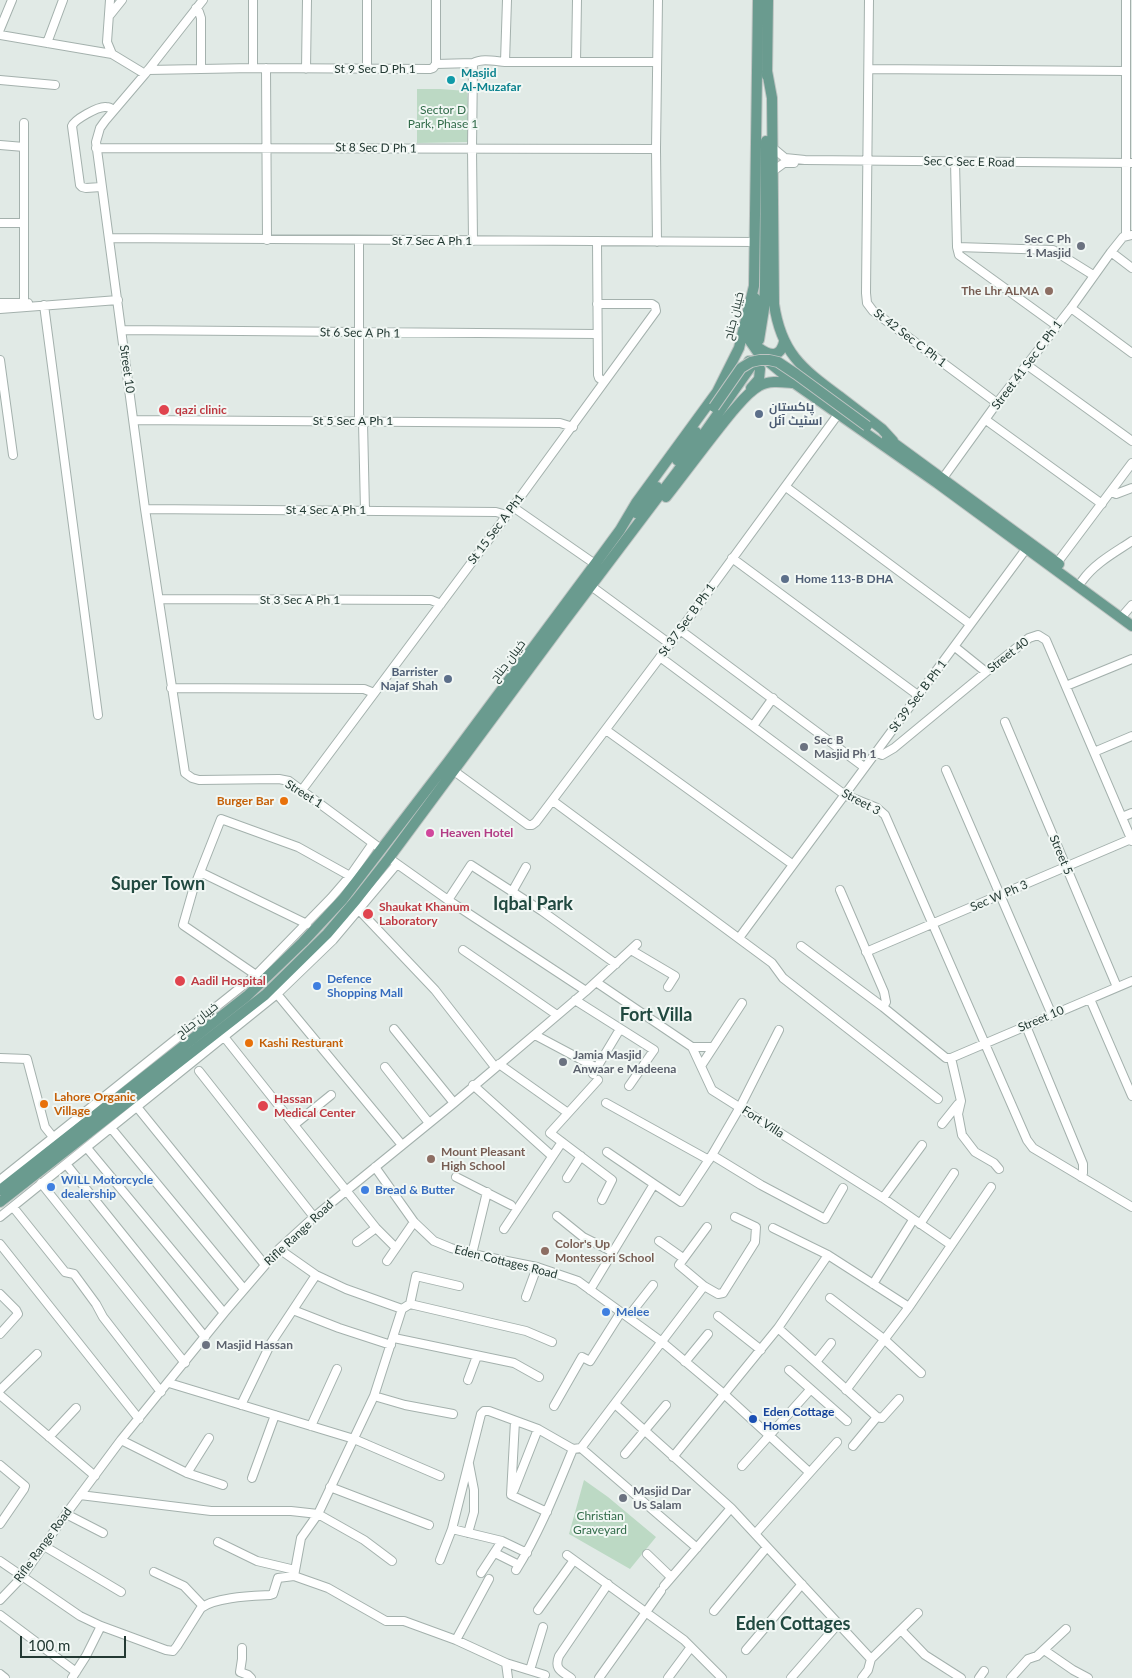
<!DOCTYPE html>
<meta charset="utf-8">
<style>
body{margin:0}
#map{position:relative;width:1132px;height:1678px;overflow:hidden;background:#e1eae6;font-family:Lato,sans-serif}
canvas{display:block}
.scale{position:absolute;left:20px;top:1636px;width:106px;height:22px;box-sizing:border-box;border:2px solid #233933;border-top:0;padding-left:6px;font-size:15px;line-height:18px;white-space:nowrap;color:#233933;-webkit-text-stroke:4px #f1f7f4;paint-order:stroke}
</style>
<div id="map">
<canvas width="1132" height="1678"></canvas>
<div class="scale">100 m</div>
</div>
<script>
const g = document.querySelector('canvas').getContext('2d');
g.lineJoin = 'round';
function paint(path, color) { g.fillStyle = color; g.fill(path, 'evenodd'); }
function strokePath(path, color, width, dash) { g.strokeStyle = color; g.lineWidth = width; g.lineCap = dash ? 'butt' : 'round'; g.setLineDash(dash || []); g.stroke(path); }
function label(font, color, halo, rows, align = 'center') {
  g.font = font + ' Lato,Cairo,sans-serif'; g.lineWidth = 4; g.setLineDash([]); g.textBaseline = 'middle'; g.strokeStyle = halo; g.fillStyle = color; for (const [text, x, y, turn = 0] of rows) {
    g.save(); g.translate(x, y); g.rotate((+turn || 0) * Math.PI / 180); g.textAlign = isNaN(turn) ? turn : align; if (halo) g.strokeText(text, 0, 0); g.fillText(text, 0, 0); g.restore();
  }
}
paint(new Path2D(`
 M417,89H440L467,91L470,142L417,143Z
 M584,1480L608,1497L656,1537L630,1569L569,1534Z`), '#bcd9c4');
const minor = new Path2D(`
 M110,0L107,42L112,54L145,74
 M203,0L145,74L105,121L100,128L96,142L145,509L185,773L192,778L199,780L279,779L289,781L381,849
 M869,0L866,293L867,303L873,311L997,403
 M196,8L199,12L201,18V69
 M110,15L122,0
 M0,29L12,0
 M0,35L112,54
 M47,43L63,0
 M505,62L507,0
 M576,62L577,0
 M436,64V0
 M253,68V0
 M266,68L267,240
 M306,69L307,0
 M367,69V0
 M869,69L1125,71
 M148,70L253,68L430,69L433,68L436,64L473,63C482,58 494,61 505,62H657
 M0,80L55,85
 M24,123V303
 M0,145L24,147
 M96,148L656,149
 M773,148L785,158L805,160L1132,163
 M955,162L957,247L959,255L1057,326
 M773,171L784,163H794
 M101,187L86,188L82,187L80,185L72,126C74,120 98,106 106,107C110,107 111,108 113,110
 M0,223H23
 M1126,236V0
 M109,238L755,242
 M473,241L472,149L473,63
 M597,242L598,375L599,378L604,382
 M657,242L656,149L658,0
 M957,247L1053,250L1093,275
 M1111,252L1132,268
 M0,303H28
 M44,305L98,715
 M1071,308L1132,353
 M0,309L118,300
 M122,330L597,334
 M0,360L13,455
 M1027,365L1132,441
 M134,420L560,423L573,427
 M986,420L1102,504
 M359,421V241
 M363,422L365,511
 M943,478L997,403L1071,308L1111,252L1123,237L1132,235
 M786,487L970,624
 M1112,492L1116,494L1132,488
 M513,507L595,564
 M145,509L496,512L507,515
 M732,558L919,696
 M1057,563L1132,463
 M1082,581C1095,563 1114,553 1132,541
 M591,586L670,644
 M159,599L431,600L441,604
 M1125,613L1132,605
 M680,630L864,767
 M955,647L986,672
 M660,657L845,795L877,808L885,815L1027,1140L1033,1148L1132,1207
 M1066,686L1132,659
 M171,688L364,689L374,693
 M1005,722L1117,987
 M753,726L773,698
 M606,730L792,864
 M876,752L882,755L894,748L986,672L1029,638L1038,635L1046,640L1132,841
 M1094,752L1132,736
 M946,770L1052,1015
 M454,771L528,825H532L536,822L670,644L839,413
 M302,790L513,507L656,311L655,306L652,304H597
 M553,801L772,963L783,978L938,1099
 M1122,817L1132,813
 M393,861L448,900L586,991
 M200,872L307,924
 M840,890L884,992L886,1002L883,1007
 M512,892L526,867
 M448,900L471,865L542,911L616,964
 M359,910L435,990L495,1067
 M739,938L1026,549
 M801,946L883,1007L946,1058H951
 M463,950L557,1015
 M631,950L675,976L668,987
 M866,952L1131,839
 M256,975L183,925L193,890L221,819L298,847L350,876
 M596,982L692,1047L712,1090L883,1198L951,1245
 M277,994L402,1145
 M1090,999L1132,1096
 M575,1000L654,1050L629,1086
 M1026,1026L1083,1164V1173L1081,1177
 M394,1029L454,1103
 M535,1035L597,1068
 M225,1038L376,1228L396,1248
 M692,1047H713
 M0,1058L27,1059L45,1127L53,1137
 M951,1058L1132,981
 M951,1058L961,1101L958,1114L962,1135L975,1152L994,1163L999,1169
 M499,1064L568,1113
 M701,1066L742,1003
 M385,1067L429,1123
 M199,1071L314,1217
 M593,1074L620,1029
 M598,1080L550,1133L612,1180L602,1200
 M473,1085L552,1156
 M606,1103L709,1160
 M137,1107L265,1265
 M942,1124L958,1104
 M294,1125L331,1095
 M111,1128L244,1289
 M87,1148L224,1313
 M607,1152L654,1184
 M712,1155L761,1185L825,1219L843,1188
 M66,1164L205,1337
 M375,1167L414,1222L434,1241L451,1248L472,1254L537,1267L578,1281L662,1342L724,1394L809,1472
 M456,1177L511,1205
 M567,1178L581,1156
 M0,1180L256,975L331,898L350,876L373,843
 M41,1183L185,1363
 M883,1198L922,1145
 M13,1207L65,1272L74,1274L96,1304L103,1317L161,1392
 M557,1216L583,1237L613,1252
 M0,1217L277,994L333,940L397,864
 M920,1224L954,1173
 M773,1228L828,1255L909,1307
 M504,1229L562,1142
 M659,1241L683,1258
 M357,1242L376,1228
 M0,1244L139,1419
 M279,1249L316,1275L346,1289L402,1309
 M472,1254L487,1192
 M387,1261L414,1222
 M873,1284L913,1220
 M704,1286L679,1265L707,1227
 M590,1290L654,1184L681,1202L712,1155L740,1107L779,1030
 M0,1294L16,1310L18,1314L0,1334
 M526,1297L537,1267
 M830,1298L885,1340L921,1373
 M410,1304L416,1276L459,1286
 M293,1310L339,1328L391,1345
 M718,1316L761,1350
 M628,1317L653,1285
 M778,1328L877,1417L853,1446
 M394,1338L514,1363L539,1377
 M685,1362L708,1334
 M816,1362L831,1343
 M789,1370L847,1421
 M468,1380L477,1356
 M169,1383L354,1439L440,1476
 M0,1390L37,1354
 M846,1390L909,1307L991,1187
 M0,1395L95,1476
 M374,1396L405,1405L453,1414
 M615,1404L731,1508L871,1659
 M241,1405L271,1343L316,1275
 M554,1406L582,1357L590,1361L621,1312
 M877,1417L882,1418L899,1399
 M515,1421L511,1495L547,1512
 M311,1426L337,1369
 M49,1437L76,1408
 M121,1440L187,1473L223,1485
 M581,1448L697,1548
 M625,1454L666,1405
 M673,1457L778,1328L828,1255
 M0,1465L25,1486L24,1489L0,1524
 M742,1466L810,1390
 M187,1473L209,1438
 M252,1478L275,1415
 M330,1487L429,1525
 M514,1490L538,1429
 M80,1495L211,1511H291L318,1514L364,1540L392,1561
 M66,1514L103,1533
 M452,1529L502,1541L527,1553
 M468,1533L474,1512V1490L469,1464
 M755,1534L837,1442
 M218,1542L257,1561L295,1570
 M44,1546L121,1592
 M495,1553L519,1565
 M647,1554L671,1577
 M567,1555L684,1640L722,1678
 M440,1560L452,1529L481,1414L484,1411H489L538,1429L573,1449L581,1448L704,1286L718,1294L723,1293L755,1242L756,1227L735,1217
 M0,1561L80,1616L101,1626L166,1650L173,1651L177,1646L201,1608C215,1597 252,1596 270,1595L273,1594L278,1578L294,1576L328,1588L386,1621H404L456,1640L506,1663L545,1675
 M516,1570C540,1532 556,1490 573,1449
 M154,1572L184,1586L203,1606
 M481,1573L502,1541
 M294,1576L301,1538L318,1514L374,1396L402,1309L410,1304L526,1331L552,1342
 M664,1586L731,1508
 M0,1600L22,1577L66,1514L121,1440L224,1313L279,1249L314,1217L454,1103L586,991L637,944
 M538,1610L574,1560
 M714,1611L767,1547
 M0,1615L76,1672
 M901,1630L925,1655L961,1678
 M456,1640L489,1579
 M242,1648V1659L240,1672L248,1675L251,1678
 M746,1650L802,1584
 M1044,1650L1073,1670L1088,1678
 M506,1663L508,1678
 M530,1670L543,1627
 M0,1674L5,1678
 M72,1678L86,1656L101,1626
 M571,1678C561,1671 554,1669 559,1656L608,1584
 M599,1678L661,1591
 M668,1678L691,1647
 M791,1678L838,1624
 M862,1678L868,1670L871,1659L918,1613
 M979,1678L984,1671
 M1011,1678L1028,1659L1037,1656L1066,1629`);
const major = new Path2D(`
 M767,71L772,98L774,304C781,352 801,368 839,396C853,407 868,418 882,429L893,441
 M767,76L768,0
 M755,298V316L750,341L759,354L794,383L937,483L1132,626
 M759,340L764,309L765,286L766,141
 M759,348C770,356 780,358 784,342
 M749,361H756L760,369L759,379L751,388
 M887,438L1059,564
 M677,460L696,432
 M666,497C688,469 709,440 732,412C740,403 748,392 759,386C769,380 782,382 793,383
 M636,513L657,487
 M0,1190L247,996L303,942L343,899L448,762L595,564L620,530L636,503L717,392L739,348L754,286L758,0
 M0,1202L265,995L327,934L356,900L389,858L563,623L677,472L752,365`);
strokePath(minor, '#a4b1ad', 10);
strokePath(major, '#bdc4c2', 12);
strokePath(minor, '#fff', 8);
strokePath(major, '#6a9b8f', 10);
const majorBridge = new Path2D(`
 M714,407L741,368L751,362L760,360H769L778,362L796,374L867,426`);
strokePath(majorBridge, '#bdc4c2', 12, []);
strokePath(majorBridge, '#6a9b8f', 10);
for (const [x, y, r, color] of [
 [451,80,5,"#0f9aa8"],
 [1081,246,5,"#6b7280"],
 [1049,291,5,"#8d6e63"],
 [164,410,6,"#e0444e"],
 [759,414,5,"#5c6f8a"],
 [785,579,5,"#5c6f8a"],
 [448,679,5,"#5c6f8a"],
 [804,747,5,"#6b7280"],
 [284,801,5,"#e8710a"],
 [430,833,5,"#d1479c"],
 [368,914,6,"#e0444e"],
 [180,981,6,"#e0444e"],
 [317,986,5,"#3f7fe0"],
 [249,1043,5,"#e8710a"],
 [563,1062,5,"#6b7280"],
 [44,1104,5,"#e8710a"],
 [263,1106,6,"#e0444e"],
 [431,1159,5,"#8d6e63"],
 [51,1187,5,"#3f7fe0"],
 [365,1190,5,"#3f7fe0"],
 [545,1251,5,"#8d6e63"],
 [606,1312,5,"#3f7fe0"],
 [206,1345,5,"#6b7280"],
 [753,1419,5,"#1a4fb4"],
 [623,1498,5,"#6b7280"]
]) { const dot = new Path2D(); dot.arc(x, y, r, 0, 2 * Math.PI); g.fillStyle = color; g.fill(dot); strokePath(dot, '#f1f7f4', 2); }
label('12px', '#233933', '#f1f7f4', [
 ["St 9 Sec D Ph 1",375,69],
 ["St 8 Sec D Ph 1",376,148,1],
 ["Sec C Sec E Road",969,162,1],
 ["St 7 Sec A Ph 1",432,241],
 ["خیبان جناح",734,316,-76],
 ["St 6 Sec A Ph 1",360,333,1],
 ["St 42 Sec C Ph 1",910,338,37],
 ["Street 41 Sec C Ph 1",1027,365,-53],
 ["Street 10",127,369,82],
 ["St 5 Sec A Ph 1",353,421],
 ["St 4 Sec A Ph 1",326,510],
 ["St 15 Sec A Ph1",496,529,-53],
 ["St 3 Sec A Ph 1",300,600],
 ["St 37 Sec B Ph 1",687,620,-54],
 ["Street 40",1008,655,-38],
 ["خیبان جناح",508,661,-53],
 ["St 39 Sec B Ph 1",918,696,-53],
 ["Street 1",304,794,32],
 ["Street 3",861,802,28],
 ["Street 5",1061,855,67],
 ["Sec W Ph 3",999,896,-23],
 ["Street 10",1041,1019,-23],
 ["خیبان جناح",197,1020,-38],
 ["Fort Villa",763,1122,33],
 ["Rifle Range Road",299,1233,-43],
 ["Eden Cottages Road",506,1262,14],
 ["Rifle Range Road",43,1545,-54]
]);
label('bold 12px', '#0d838f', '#f1f7f4', [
 ["Masjid",461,73],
 ["Al-Muzafar",461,87]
], 'left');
label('12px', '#316b49', '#f1f7f4', [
 ["Sector D",443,110],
 ["Park, Phase 1",443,124],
 ["Christian",600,1516],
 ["Graveyard",600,1530]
]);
label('bold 12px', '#5b616d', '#f1f7f4', [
 ["Sec C Ph",1071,239,"right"],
 ["1 Masjid",1071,253,"right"],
 ["Sec B",814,740],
 ["Masjid Ph 1",814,754],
 ["Jamia Masjid",573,1055],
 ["Anwaar e Madeena",573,1069],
 ["Masjid Hassan",216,1345],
 ["Masjid Dar",633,1491],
 ["Us Salam",633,1505]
], 'left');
label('bold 12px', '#785e54', '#f1f7f4', [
 ["The Lhr ALMA",1039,291,"right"],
 ["Mount Pleasant",441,1152],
 ["High School",441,1166],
 ["Color's Up",555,1244],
 ["Montessori School",555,1258]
], 'left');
label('bold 12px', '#4e5e75', '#f1f7f4', [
 ["پاکستان",769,407],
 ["اسٹیٹ آئل",769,421],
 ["Home 113-B DHA",795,579],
 ["Barrister",438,672,"right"],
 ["Najaf Shah",438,686,"right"]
], 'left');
label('bold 12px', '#be3a42', '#f1f7f4', [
 ["qazi clinic",175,410],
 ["Shaukat Khanum",379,907],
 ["Laboratory",379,921],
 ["Aadil Hospital",191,981],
 ["Hassan",274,1099],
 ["Medical Center",274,1113]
], 'left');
label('bold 12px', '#c56008', '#f1f7f4', [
 ["Burger Bar",274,801,"right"],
 ["Kashi Resturant",259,1043],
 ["Lahore Organic",54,1097],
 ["Village",54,1111]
], 'left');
label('bold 12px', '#b23c85', '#f1f7f4', [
 ["Heaven Hotel",440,833]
], 'left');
label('bold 12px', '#366cbe', '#f1f7f4', [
 ["Defence",327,979],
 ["Shopping Mall",327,993],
 ["WILL Motorcycle",61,1180],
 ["dealership",61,1194],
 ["Bread & Butter",375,1190],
 ["Melee",616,1312]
], 'left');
label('bold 12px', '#164399', '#f1f7f4', [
 ["Eden Cottage",763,1412],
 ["Homes",763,1426]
], 'left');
label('bold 18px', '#214940', '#f1f7f4', [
 ["Super Town",158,884],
 ["Iqbal Park",533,904],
 ["Fort Villa",656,1015],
 ["Eden Cottages",793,1624]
]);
</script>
